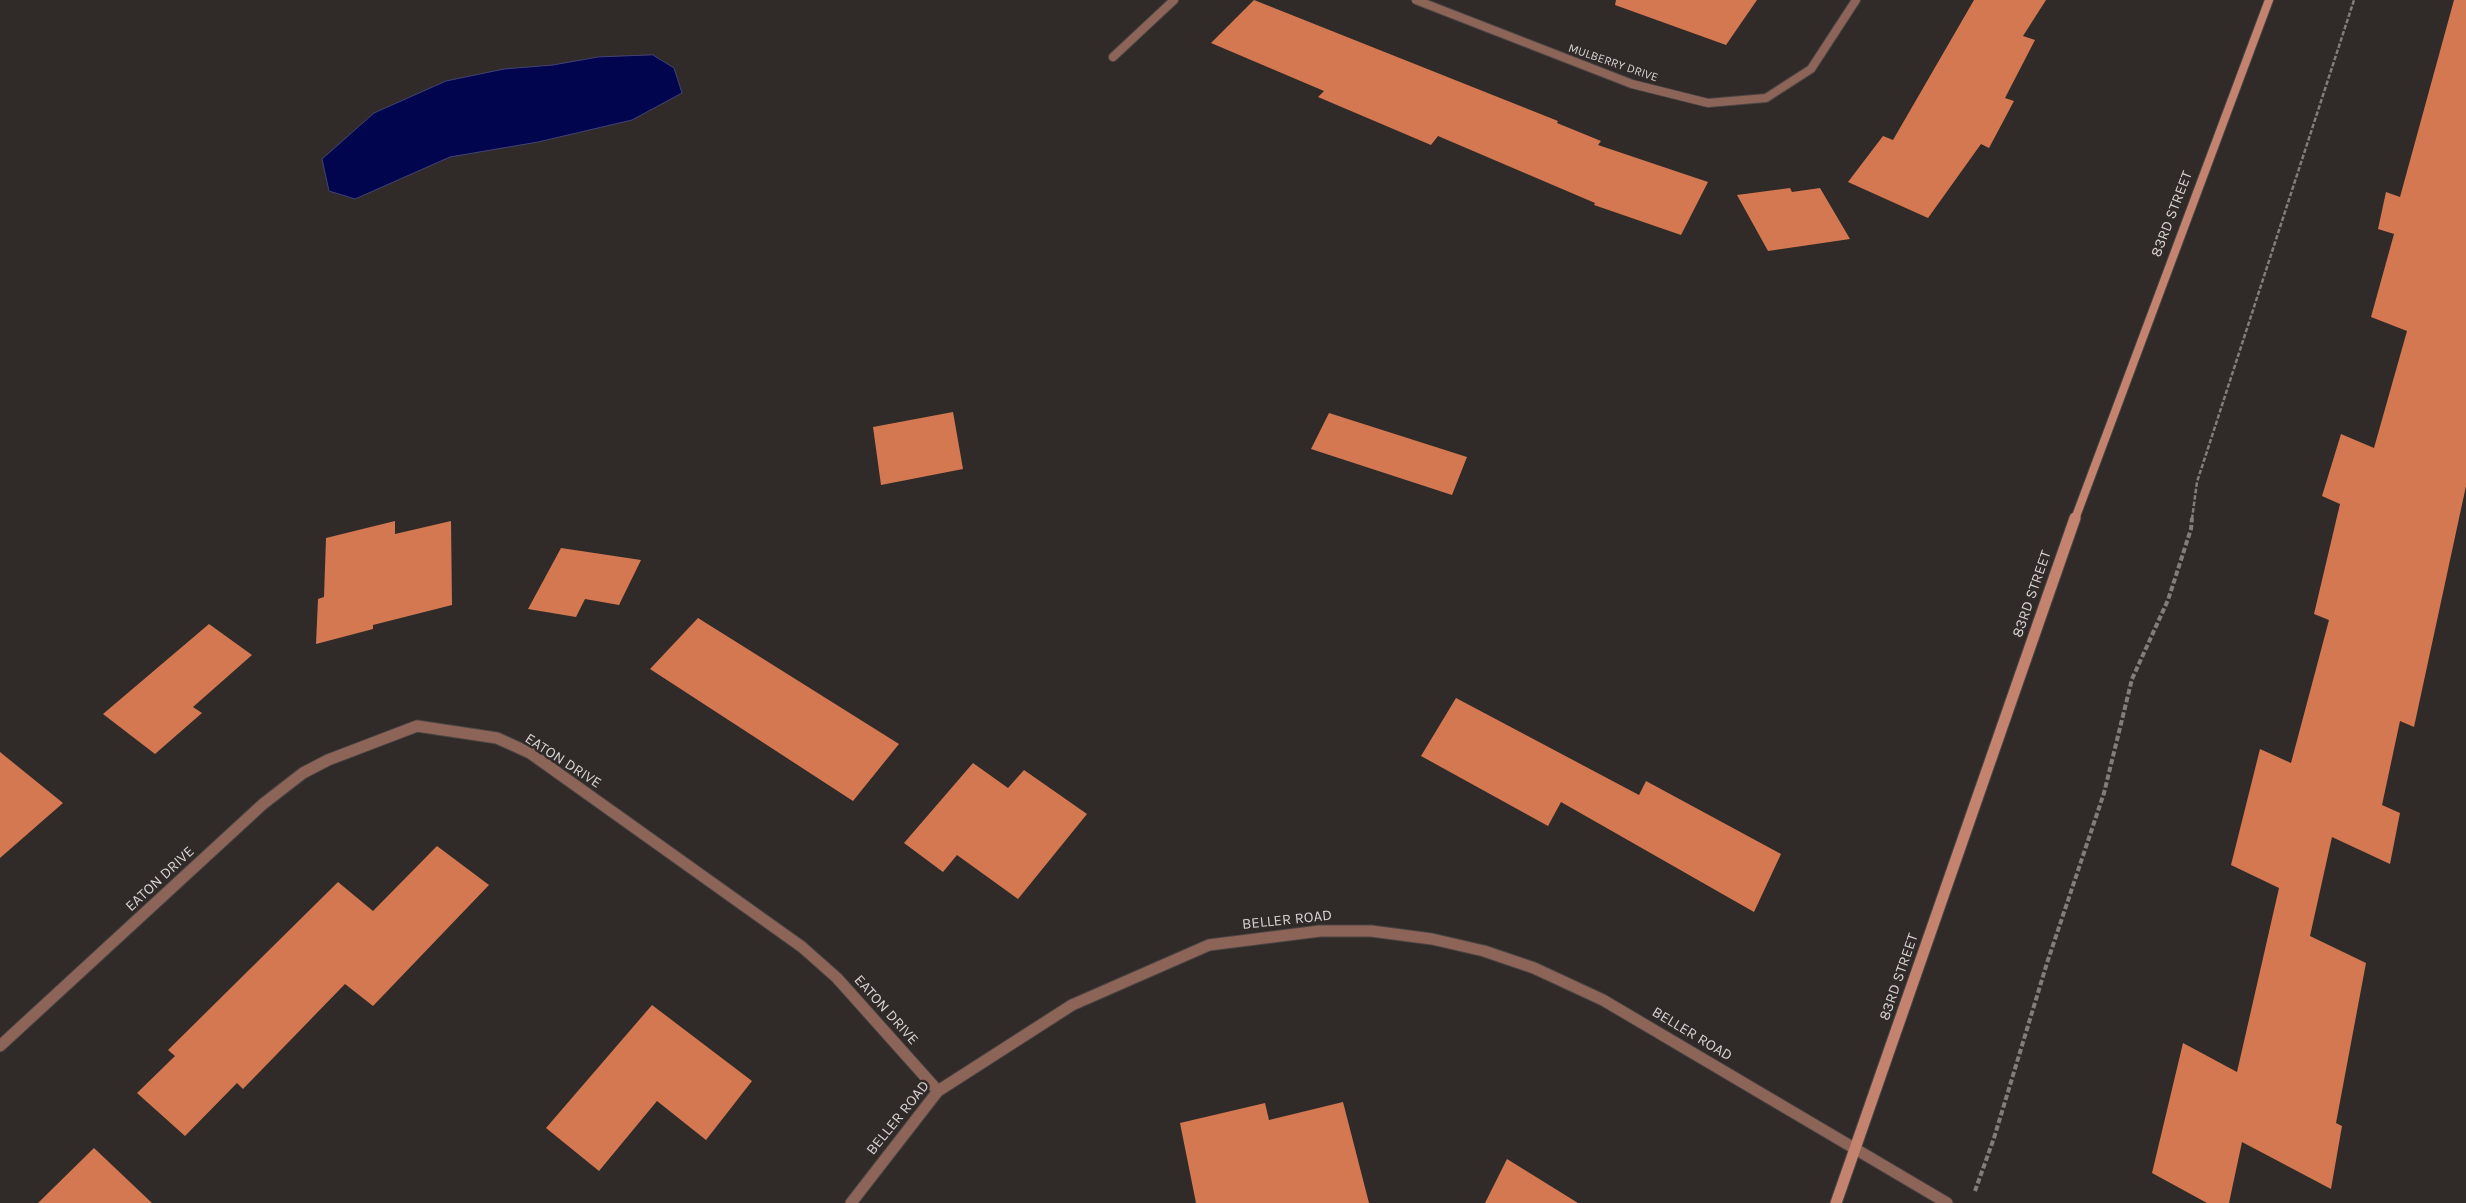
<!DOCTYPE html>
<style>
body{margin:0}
canvas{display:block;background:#302a28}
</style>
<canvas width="2466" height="1203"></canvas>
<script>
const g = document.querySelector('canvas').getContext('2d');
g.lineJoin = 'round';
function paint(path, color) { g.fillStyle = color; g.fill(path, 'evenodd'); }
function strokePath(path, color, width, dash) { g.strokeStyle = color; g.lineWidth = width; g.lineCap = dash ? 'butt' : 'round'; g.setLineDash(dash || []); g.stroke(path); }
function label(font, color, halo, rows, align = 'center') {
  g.font = font + ' Karla,sans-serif'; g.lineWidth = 5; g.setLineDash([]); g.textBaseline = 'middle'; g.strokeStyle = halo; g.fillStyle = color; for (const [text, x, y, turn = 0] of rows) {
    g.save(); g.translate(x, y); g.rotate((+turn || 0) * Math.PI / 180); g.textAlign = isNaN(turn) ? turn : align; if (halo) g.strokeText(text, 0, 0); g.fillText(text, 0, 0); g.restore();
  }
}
const water = new Path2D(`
 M653,55L674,68L682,93L632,120L538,142L450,157L355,199L329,191L322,159L374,113L446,81L504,69L553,65L598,57Z`);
paint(water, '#00054d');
strokePath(water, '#414375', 1);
paint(new Path2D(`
 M1254,0L1558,121L1557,123L1601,141L1598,145L1708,182L1681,235L1594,205L1595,203L1438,136L1431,145L1318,97L1324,91L1211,43Z
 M1616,0H1757L1726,45L1615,5Z
 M1974,0H2046L2023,36L2035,40L2005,98L2014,101L1989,148L1981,144L1928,218L1848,182L1883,136L1893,140Z
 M2454,0H2466V486L2414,727L2400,721L2382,805L2400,813L2390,864L2332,837L2310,936L2366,963L2336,1123L2342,1126L2331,1189L2242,1142L2229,1203H2207L2152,1173L2183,1043L2237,1072L2279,888L2231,865L2260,749L2291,763L2329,620L2314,614L2340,504L2322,496L2341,434L2374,448L2407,331L2371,317L2394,234L2378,229L2386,192L2400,197Z
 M1790,188L1792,192L1820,188L1850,239L1768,251L1737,195Z
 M953,412L963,469L881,485L873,427Z
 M1329,413L1467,457L1452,495L1311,449Z
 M395,521V534L451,521L452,605L373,625V629L316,644L318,599L324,597L326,538Z
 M561,548L641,560L619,605L585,599L576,617L528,609Z
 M698,618L899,744L853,801L650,669Z
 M209,624L252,655L193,707L202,713L155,754L103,714Z
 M1456,698L1639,795L1646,781L1781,854L1754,912L1561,802L1548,826L1421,756Z
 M0,752L63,803L0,858Z
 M973,763L1008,788L1024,770L1087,814L1018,899L957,855L943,872L904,843Z
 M437,846L489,885L373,1006L345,984L243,1089L237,1083L185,1136L137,1093L175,1056L168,1050L338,882L373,911Z
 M652,1005L752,1081L706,1140L657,1101L599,1171L546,1128Z
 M1343,1102L1369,1203H1196L1180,1123L1265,1103L1269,1120Z
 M94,1148L152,1203H38Z
 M1507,1159L1578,1203H1485Z`), '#d47851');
const minorFar1 = new Path2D(`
 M1416,0L1632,84L1708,103L1766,98L1811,69L1856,0
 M1113,57L1174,0`);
const minor = new Path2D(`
 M0,1046L263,804L303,773L328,760L417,726L497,738L530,753L802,947L837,978L938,1091
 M851,1203L938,1091L1072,1005L1209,945L1320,931H1371L1432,939L1484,951L1534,968L1603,1000L1947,1203`);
const secondaryFar1 = new Path2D(`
 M2075,519L2269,0`);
const secondary = new Path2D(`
 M1836,1203L2075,518`);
strokePath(minorFar1, '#4b4543', 10);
strokePath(minor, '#4b4543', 13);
strokePath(secondaryFar1, '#4b4543', 10);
strokePath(secondary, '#4b4543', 13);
strokePath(new Path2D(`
 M2192,519L2197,482L2354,0`), '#827d7b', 2.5, [4.5, 2]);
strokePath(new Path2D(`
 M1975,1191L1994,1138L2047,963L2104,793L2132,679L2168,600L2191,529L2192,518`), '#827d7b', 4, [5.5, 2.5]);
strokePath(minorFar1, '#8d6458', 8);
strokePath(minor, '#8d6458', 11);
strokePath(secondaryFar1, '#c4836f', 8);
strokePath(secondary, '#c4836f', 11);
label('12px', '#d8d4d3', '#302a28', [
 ["MULBERRY DRIVE",1613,63,19]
]);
label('15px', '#d8d4d3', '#302a28', [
 ["83RD STREET",2172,214,-69],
 ["83RD STREET",2032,594,-71],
 ["EATON DRIVE",563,761,33],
 ["EATON DRIVE",160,879,-43],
 ["BELLER ROAD",1287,920,-6],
 ["83RD STREET",1899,977,-71],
 ["EATON DRIVE",886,1010,48],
 ["BELLER ROAD",1692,1034,31],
 ["BELLER ROAD",898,1118,-51]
]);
</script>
